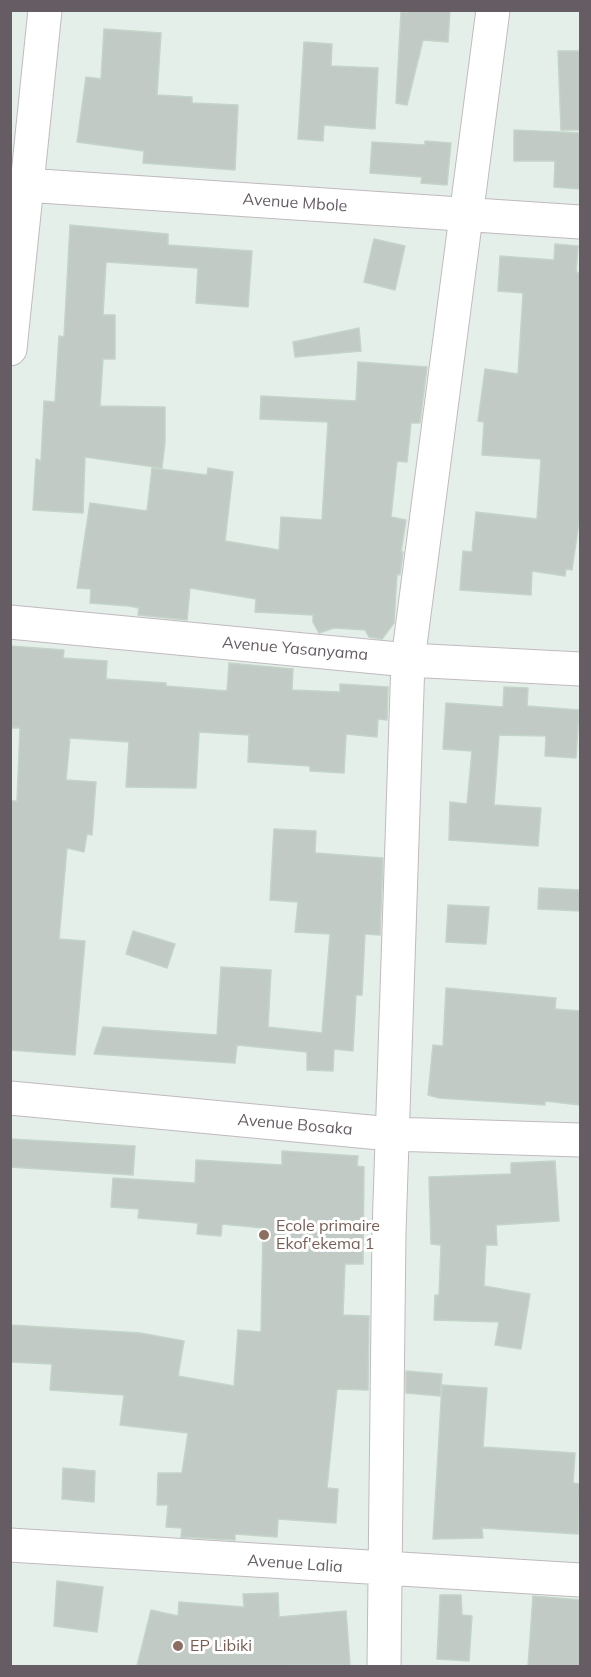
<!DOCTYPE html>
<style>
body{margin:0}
#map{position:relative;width:591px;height:1677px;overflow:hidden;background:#e5efe9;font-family:Mulish,sans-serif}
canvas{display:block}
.frame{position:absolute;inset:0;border:12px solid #665c64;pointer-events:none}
</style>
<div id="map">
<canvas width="591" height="1677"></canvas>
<div class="frame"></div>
</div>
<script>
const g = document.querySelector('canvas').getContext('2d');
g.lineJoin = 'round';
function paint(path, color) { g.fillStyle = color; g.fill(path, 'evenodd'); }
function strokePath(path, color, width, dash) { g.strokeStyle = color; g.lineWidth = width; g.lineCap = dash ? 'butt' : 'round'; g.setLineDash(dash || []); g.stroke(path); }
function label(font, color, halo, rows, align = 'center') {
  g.font = font + ' Mulish,sans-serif'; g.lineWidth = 6; g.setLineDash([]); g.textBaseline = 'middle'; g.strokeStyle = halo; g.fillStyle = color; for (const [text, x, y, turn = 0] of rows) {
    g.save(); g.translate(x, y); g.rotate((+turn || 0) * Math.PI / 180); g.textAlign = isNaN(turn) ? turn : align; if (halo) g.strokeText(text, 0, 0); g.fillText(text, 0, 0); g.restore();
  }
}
const building = new Path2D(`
 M408,10H450L448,42L423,40L407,105L396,103L401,12L408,13Z
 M104,29L161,33L157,95L192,97V103L238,105L235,170L143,163L144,151L77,142L86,77L101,79Z
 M304,42L332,44L331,66L378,68L375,129L324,125L323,141L298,139Z
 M558,51H580V130H561Z
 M514,130L580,133V189L554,187L555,161H514Z
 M425,141L451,143L447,185L421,183L422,177L370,173L372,142L425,145Z
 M70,225L168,234V245L252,251L248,307L196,303L198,268L106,262L103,315H115V359H103L100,406L165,407V442L162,468L85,457L83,513L33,510L36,459L41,461L44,401L55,402L59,336L64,337Z
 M374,239L405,246L395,290L364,282Z
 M555,244L578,246L576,272L580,273V515L572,570L566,569L565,576L532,571L531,595L460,590L463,551L472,552L476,512L537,519L541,459L482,455L484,422L478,421L485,369L518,374L523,293L498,291L500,256L554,260Z
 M359,328L361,351L295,357L293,342Z
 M358,362L427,367L420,423H411L407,462L397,461L391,517L406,520L401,552H403L400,575L397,574L394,623L382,639L369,637L365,630L334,628L319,633L313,622V615L255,612L256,599L190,588L187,620L138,615L139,608L129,606L90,603L91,589L77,588L90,503L147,511L152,468L207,475L208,468L233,472L225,541L279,550L281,517L322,520L328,422L260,419L261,396L356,401Z
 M10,646L64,650L63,658L107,661L106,679L166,683V686L227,691L229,663L293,669L292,690L340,692V684L388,687L387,720L378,719L377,737L346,734L344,773L310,771V766L248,762L249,735L199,732L196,788L126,787L129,742L70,738L66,780L96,782L92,835L87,834L84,852L67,848L59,939L85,941L75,1055L10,1050V801H17L20,728H10Z
 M504,687L528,688L527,706L579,710L576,758L545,756L546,736L499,735L494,805L541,808L538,846L449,840L450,802L467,804L472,751L443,749L446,703L503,707Z
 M274,829L316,831L315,853L383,858L380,935L365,934L362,995H356L353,1051L334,1049L333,1071L307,1070V1052L237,1045L235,1063L94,1054L103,1027L217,1035L221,967L271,970L268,1027L322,1033L330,934L295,932L298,902L270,900Z
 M539,888L580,890V911L538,909Z
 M448,905L489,907L486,944L446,942Z
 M133,931L175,944L167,968L126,954Z
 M446,988L556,998L555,1009L580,1011V1105L545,1101V1105L439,1098L428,1095L433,1045L443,1046Z
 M10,1139L135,1146L133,1175L10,1167Z
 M282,1151L358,1156L357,1166L364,1167L363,1264H345L343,1315L369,1316L368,1390L337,1389L327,1488L338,1489L336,1523L278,1519L277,1537L235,1534V1540L181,1537L182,1528L166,1527L168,1505H157L158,1473H182L188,1433L120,1425L124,1395L50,1390L52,1364L10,1362V1325L140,1333L184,1341L178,1376L234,1386L238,1330L261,1332L263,1228L222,1224L221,1236L197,1234L198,1223L138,1218L139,1209L111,1207L113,1178L195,1183L196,1160L282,1165Z
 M555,1161L559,1221L496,1225L497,1245H486L484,1286L530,1294L521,1349L495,1345L499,1322L434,1320L435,1295H439L441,1245L431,1244L429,1177L511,1174V1163Z
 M406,1371L442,1374L440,1396L406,1393Z
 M442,1385L487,1388L483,1447L575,1453L573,1483L580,1484L578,1534L482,1528L483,1538L433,1539Z
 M63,1468L95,1471L94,1502L62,1499Z
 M57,1581L103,1587L97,1632L54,1626Z
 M278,1593L279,1617L346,1611L350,1665L137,1666L151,1610L178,1616L179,1602L244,1607L243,1594Z
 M440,1595H461L462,1615L472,1616L469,1661L437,1659Z
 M533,1596L580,1600V1666H528Z`);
paint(building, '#c1cac5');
strokePath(building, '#c3d4c9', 1.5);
const minor = new Path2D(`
 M10,184L580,222
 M10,349L45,10
 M10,622L408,660L580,669
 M10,1098L391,1134L580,1140
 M10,1545L580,1580
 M384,1666L389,1232L408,660L493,10`);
strokePath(minor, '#c1b9bf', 35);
strokePath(minor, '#fff', 33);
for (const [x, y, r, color] of [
 [264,1235,6,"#8d6e63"],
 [178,1646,6,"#8d6e63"]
]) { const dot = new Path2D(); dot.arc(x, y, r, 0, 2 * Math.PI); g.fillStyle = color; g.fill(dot); strokePath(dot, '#fff', 2); }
label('16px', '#665c64', '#fff', [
 ["Avenue Mbole",295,203,4],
 ["Avenue Yasanyama",295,649,5],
 ["Avenue Bosaka",295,1125,5],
 ["Avenue Lalia",295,1564,4]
]);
label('16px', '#785e54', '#fff', [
 ["Ecole primaire",276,1226],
 ["Ekof'ekema 1",276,1244],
 ["EP Libiki",190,1646]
], 'left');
</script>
